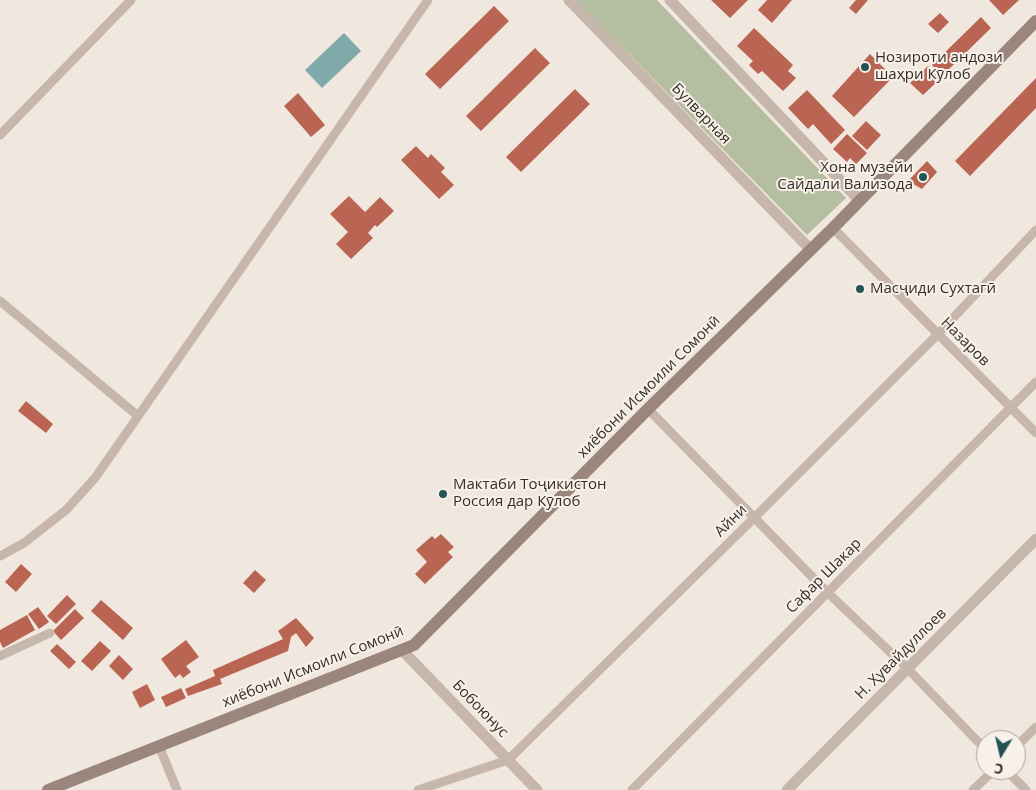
<!DOCTYPE html>
<meta charset="utf-8">
<style>
body{margin:0}
#map{position:relative;width:1036px;height:790px;overflow:hidden;background:#f0e7de;font-family:"Open Sans",sans-serif}
canvas{display:block}
.north{position:absolute;left:976px;top:730px;width:50px;height:50px;box-sizing:border-box;background:#f8f1ea;border:1px solid #aaa39d;border-radius:50%;rotate:189deg;font-size:14px;font-weight:700;line-height:20px;text-align:center;color:#362d2a}
.north::after{content:'';display:block;margin:auto;width:18px;height:22px;background:#235353;clip-path:polygon(50% 0,100% 100%,50% 72%,0 100%)}
</style>
<div id="map">
<canvas width="1036" height="790"></canvas>
<div class="north">С</div>
</div>
<script>
const g = document.querySelector('canvas').getContext('2d');
g.lineJoin = 'round';
function paint(path, color) { g.fillStyle = color; g.fill(path, 'evenodd'); }
function strokePath(path, color, width, dash) { g.strokeStyle = color; g.lineWidth = width; g.lineCap = dash ? 'butt' : 'round'; g.setLineDash(dash || []); g.stroke(path); }
function label(font, color, halo, rows, align = 'center') {
  g.font = font + ' "Open Sans",sans-serif'; g.lineWidth = 4; g.setLineDash([]); g.textBaseline = 'middle'; g.strokeStyle = halo; g.fillStyle = color; for (const [text, x, y, turn = 0] of rows) {
    g.save(); g.translate(x, y); g.rotate((+turn || 0) * Math.PI / 180); g.textAlign = isNaN(turn) ? turn : align; if (halo) g.strokeText(text, 0, 0); g.fillText(text, 0, 0); g.restore();
  }
}
paint(new Path2D(`
 M576,0H657L846,198L807,235Z`), '#b5bea0');
paint(new Path2D(`
 M344,33L361,51L322,88L305,70Z`), '#80aaaa');
paint(new Path2D(`
 M711,0H748L730,18Z
 M767,0H792L772,23L758,10Z
 M856,0H868L856,14L849,8Z
 M989,0H1019L1003,15Z
 M494,6L509,21L440,89L425,74Z
 M940,13L949,22L938,33L928,24Z
 M981,17L991,28L942,76L932,65Z
 M754,28L793,65L788,71L796,78L783,91L762,71L758,74L749,65L753,61L737,46Z
 M535,48L550,63L481,131L466,116Z
 M870,54L893,77L854,117L832,96Z
 M928,66L940,79L923,95L910,83Z
 M1036,78V108L970,176L955,161Z
 M575,89L590,104L521,172L506,157Z
 M807,90L845,130L831,144L813,124L808,129L788,108Z
 M298,93L325,125L311,137L284,106Z
 M866,121L881,135L867,150L852,136Z
 M847,134L867,153L856,164L850,158L847,162L833,149Z
 M416,146L428,158L431,154L445,168L441,172L454,185L439,199L401,160Z
 M927,161L937,172L922,189L908,181Z
 M349,196L365,212L380,197L394,211L377,227L375,225L368,233L373,238L351,259L336,244L348,232L330,214Z
 M26,401L53,424L46,433L18,411Z
 M441,534L454,547L448,552L453,557L425,584L415,574L427,562L416,550L432,536L435,539Z
 M21,564L32,574L16,592L5,582Z
 M255,570L266,580L254,593L243,583Z
 M67,595L76,604L56,624L47,616Z
 M101,600L133,628L123,640L91,611Z
 M38,607L49,622L39,629L28,614Z
 M75,609L84,618L61,640L53,631Z
 M27,615L35,630L3,648L0,642V630Z
 M296,618L314,638L306,647L296,633L291,637L288,651L220,679L222,684L188,696L185,689L215,676L213,670L283,639L278,631Z
 M186,640L199,657L186,666L191,672L183,678L180,674L175,678L161,659Z
 M100,641L111,651L92,671L81,661Z
 M57,644L76,662L69,669L50,651Z
 M119,655L133,669L123,680L109,666Z
 M147,684L155,700L140,708L132,692Z
 M181,688L186,698L166,707L161,697Z`), '#ba6553');
strokePath(new Path2D(`
 M0,135L131,0
 M833,228L1036,433
 M0,301L138,416
 M648,409L827,592L908,669L986,750
 M0,556L24,543L66,510L95,478L428,0
 M0,656L50,633
 M159,746L177,790
 M1016,747L1036,727
 M1006,770L1026,790
 M418,790L508,760L754,518L938,334L1036,230
 M632,790L1036,382
 M973,790L994,770`), '#c7b6ab', 9);
strokePath(new Path2D(`
 M569,0L811,250
 M670,0L860,201
 M402,650L537,790
 M787,790L1036,539`), '#c7b6ab', 11);
strokePath(new Path2D(`
 M48,790L414,645L648,409L833,228L1036,21`), '#9b867d', 12);
for (const [x, y, r, color] of [
 [865,67,5,"#235353"],
 [923,177,5,"#235353"],
 [860,289,5,"#235353"],
 [443,494,5,"#235353"]
]) { const dot = new Path2D(); dot.arc(x, y, r, 0, 2 * Math.PI); g.fillStyle = color; g.fill(dot); strokePath(dot, '#f8f1ea', 2); }
label('15px', '#362d2a', '#f8f1ea', [
 ["Нозироти андози",875,58],
 ["шаҳри Кӯлоб",875,75],
 ["Хона музейи",913,168,"right"],
 ["Сайдали Вализода",913,185,"right"],
 ["Масҷиди Сухтагӣ",870,289],
 ["Мактаби Тоҷикистон",453,485],
 ["Россия дар Кӯлоб",453,502]
], 'left');
label('15px', '#362d2a', '#f8f1ea', [
 ["Булварная",701,114,46],
 ["Назаров",965,342,45],
 ["хиёбони Исмоили Сомонӣ",649,387,-45],
 ["Айни",731,521,-45],
 ["Сафар Шакар",824,576,-45],
 ["Н. Ҳувайдуллоев",901,654,-45],
 ["хиёбони Исмоили Сомонӣ",313,667,-22],
 ["Бобоюнус",480,709,46]
]);
</script>
